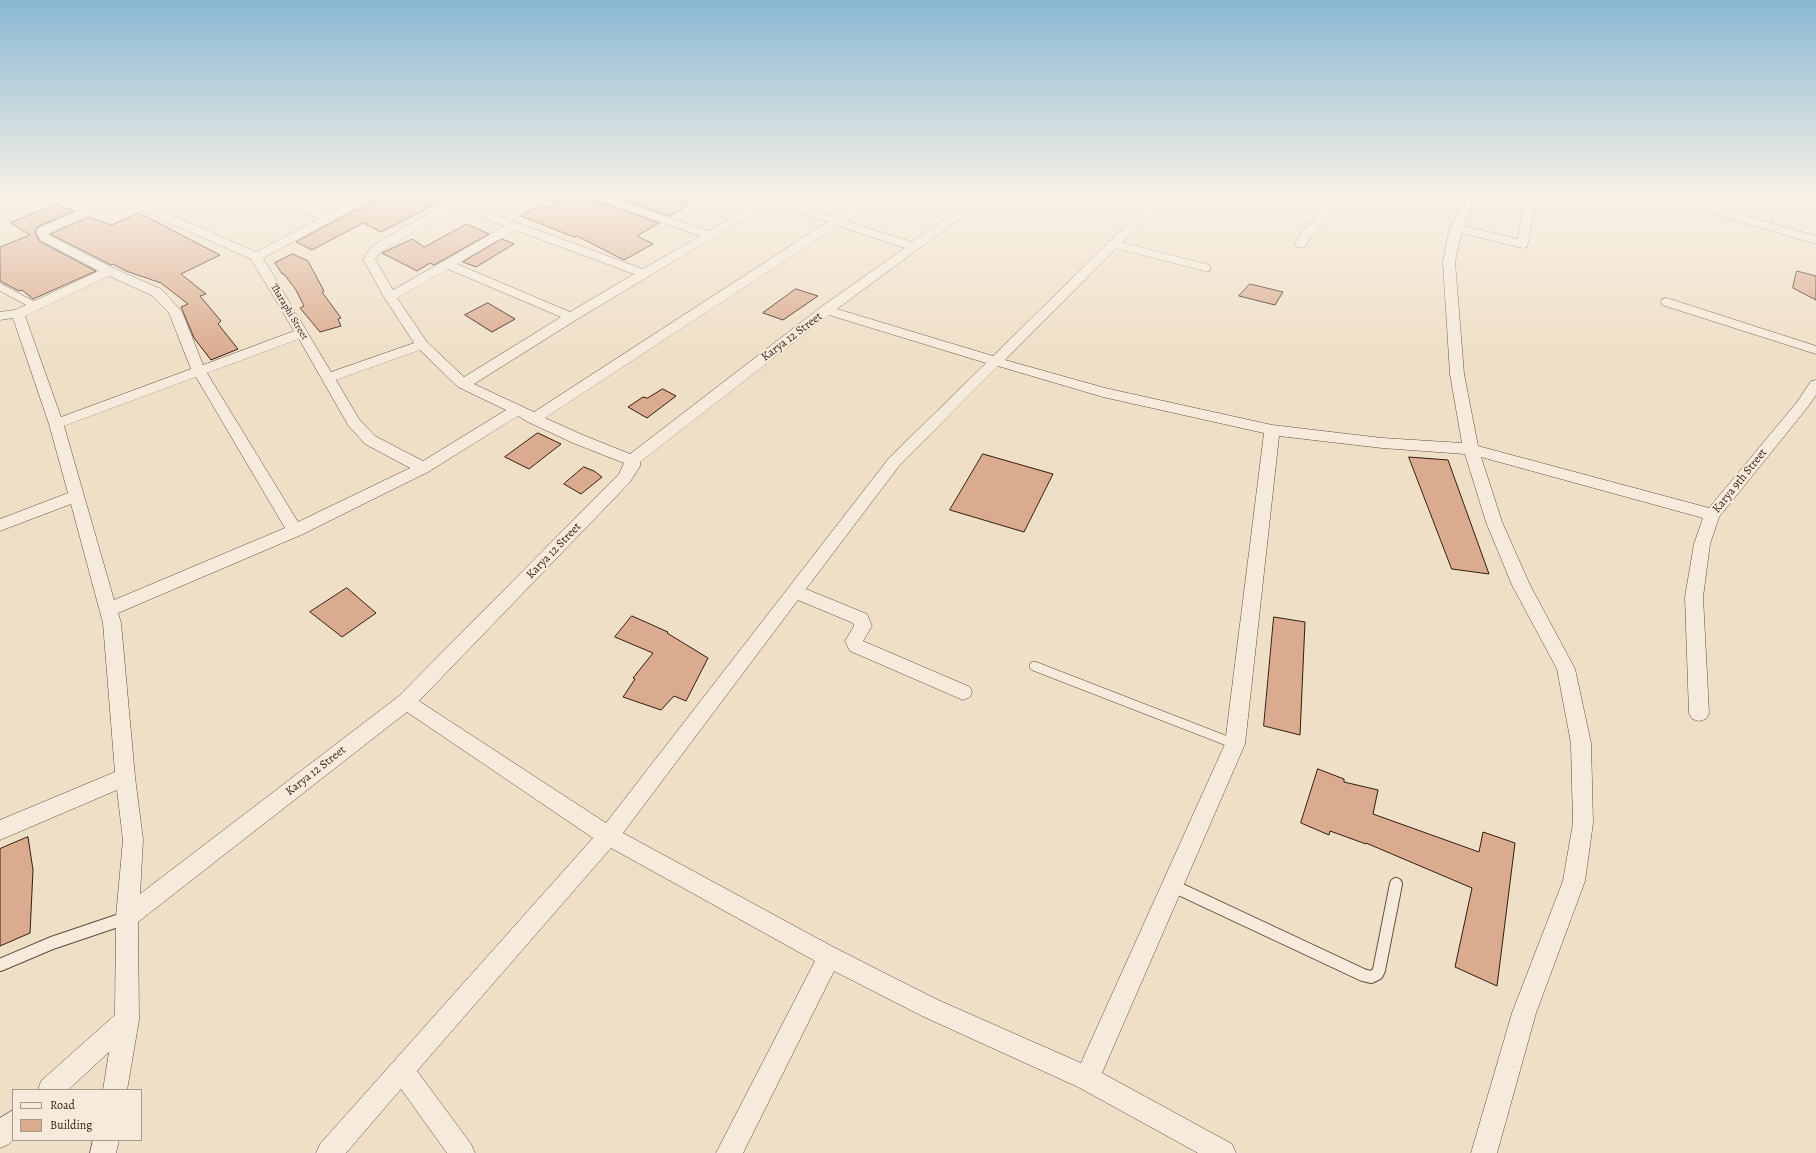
<!DOCTYPE html>
<style>
body{margin:0}
#map{position:relative;width:1816px;height:1153px;overflow:hidden;background:#efdfc7;font-family:Alegreya,serif}
canvas{display:block}
.legend{position:absolute;left:12px;top:1089px;width:130px;height:52px;box-sizing:border-box;background:#f5eadb;border:1px solid #a7988a;margin:0;padding:5px 7px;list-style:none;font-size:12px;color:#311c10}
.legend li{display:flex;align-items:center;gap:8px;height:20px}
.legend b{width:20px;border:1px solid #a7988a}
</style>
<div id="map">
<canvas width="1816" height="1153"></canvas>
<ul class="legend">
<li><b style="height:5px;background:#f5eadb"></b>Road</li>
<li><b style="height:11px;background:#dbab8f"></b>Building</li>
</ul>
</div>
<script>
const g = document.querySelector('canvas').getContext('2d');
g.lineJoin = 'round';
function paint(path, color) { g.fillStyle = color; g.fill(path, 'evenodd'); }
function strokePath(path, color, width, dash) { g.strokeStyle = color; g.lineWidth = width; g.lineCap = dash ? 'butt' : 'round'; g.setLineDash(dash || []); g.stroke(path); }
function label(font, color, halo, rows, align = 'center') {
  g.font = font + ' Alegreya,serif'; g.lineWidth = 4; g.setLineDash([]); g.textBaseline = 'middle'; g.strokeStyle = halo; g.fillStyle = color; for (const [text, x, y, turn = 0] of rows) {
    g.save(); g.translate(x, y); g.rotate((+turn || 0) * Math.PI / 180); g.textAlign = isNaN(turn) ? turn : align; if (halo) g.strokeText(text, 0, 0); g.fillText(text, 0, 0); g.restore();
  }
}
const building = new Path2D(`
 M389,195H423L438,203L381,232L363,223L312,250L296,242L356,210H358Z
 M570,195H586L588,198L659,223L637,236L653,244L624,260L577,236L574,237L521,216L539,205L546,208Z
 M608,195H668L690,204L670,216Z
 M56,204L74,211L37,227L35,232L39,241L96,271L33,299L22,290L19,291L0,281V247L30,235L11,223Z
 M139,213L220,255L181,274L206,294L200,296L221,321L218,324L238,349L211,360L194,338L182,309L181,307L188,304L161,283L126,271L113,264L111,265L50,234L89,217L111,225Z
 M467,224L489,234L434,265L430,263L417,271L382,253L412,239L424,247Z
 M502,239L514,244L476,267L463,262Z
 M293,254L308,261L324,291L322,292L341,318L338,319L341,326L320,332L300,308L304,306L296,290L284,274H282L275,263Z
 M1797,271L1816,276V300L1793,288Z
 M1250,284L1283,292L1275,305L1239,296Z
 M796,289L818,296L783,320L763,313Z
 M488,303L515,319L492,332L465,315Z
 M663,389L676,396L647,418L628,407L643,397L647,398Z
 M538,433L561,444L529,469L505,457Z
 M983,454L1053,474L1024,532L950,510Z
 M1409,457L1448,460L1489,574L1452,569Z
 M584,467L594,471L602,477L581,494L564,484Z
 M347,588L376,613L342,637L310,612Z
 M632,616L668,632L667,633L708,658L686,701L674,696L661,710L623,697L635,679L633,678L653,653L615,637Z
 M1274,617L1305,622L1300,735L1264,726Z
 M1318,769L1344,779V782L1378,790L1373,814L1479,852L1483,832L1515,843L1497,986L1455,967L1472,888L1366,843V844L1330,831L1329,835L1301,823Z
 M28,837L33,870L30,933L0,946V849Z`);
paint(building, '#dbab8f');
strokePath(building, '#311c10', 1);
const serviceFar2 = new Path2D(`
 M1107,195L1121,199
 M1114,244L1207,268
 M0,287L35,306`);
const serviceFar1 = new Path2D(`
 M1034,666L1235,744`);
const service = new Path2D(`
 M1173,886L1363,975L1371,977L1377,974L1379,970L1396,884
 M0,965L52,943L126,918`);
const minor = new Path2D(`
 M0,195H10L8,197L0,200Z
 M116,195H131L130,197L256,252L319,219L267,197L265,195H281L328,214L364,195H378L376,197L263,258L331,372L414,343L384,297L363,259L372,246L445,204L428,197L426,195H442L454,199L461,195H475L464,203L643,269L700,236L589,197L587,195H604L709,231L761,200L757,197L759,195H783L779,199L835,217L869,195H883L846,221L912,242L978,195H991L837,309L993,356L1157,195H1169L1005,360L1105,388L1272,425L1382,438L1462,443L1450,374L1443,262L1449,231L1458,213L1460,195H1472L1470,213L1463,226L1518,239L1523,208L1480,197L1478,195C1490,194 1534,200 1541,208L1539,210L1534,211L1527,247L1523,248L1461,233L1455,262L1464,374L1478,446L1709,508L1797,402L1811,381L1816,380V395L1807,408L1719,517L1710,544L1703,597L1709,713L1706,719L1699,721L1692,719L1689,713L1685,597L1694,544L1703,518L1481,457L1502,522L1530,585L1575,669L1591,743L1593,823L1585,881L1536,1013L1497,1153H1471L1512,1013L1563,881L1573,823L1571,743L1557,669L1512,585L1486,522L1465,454L1382,448L1279,436L1245,744L1102,1073L1232,1144L1236,1153H1198L1078,1087L922,1016L834,971L743,1153H716L815,961L611,848L417,1071L471,1144L475,1153H447L401,1089L346,1153H316L320,1144L593,838L407,712L138,922L139,1020L127,1090H103L109,1052L68,1090H38L41,1081L115,1015L116,917L123,840L117,790L0,840V820L115,772L103,623L71,504L0,531V519L68,493L49,424L13,318L0,320V312L15,310L99,271L40,240L36,231L38,228ZM121,201L251,259L294,331L203,365L182,312L161,289L113,268L49,235L48,233ZM771,203L827,222L534,412L474,384L576,320ZM455,208L505,226L393,290L375,259L380,252ZM838,226L905,248L821,307L630,454L583,435L545,418ZM515,230L634,274L570,312L457,264ZM448,269L561,317L464,377L427,342L397,298ZM109,276L151,295L169,313L191,369L61,417L25,316ZM829,315L986,363L889,458L606,823L419,701L630,482L640,466V462ZM299,339L348,425L365,444L410,468L298,522L207,373ZM420,350L458,387L506,410L423,461L375,436L359,419L336,380ZM998,366L1103,397L1264,433L1225,744L1081,1063L938,1000L837,949L623,833L798,600L853,623L854,626L845,641L850,651L956,697L963,700L970,697L972,692L970,687L863,641L872,626L867,614L806,589L899,466ZM196,377L285,528L114,600L64,426ZM518,416L528,422L573,443L624,463L619,474L399,696L140,894L143,840L135,777L121,623L118,613L301,535L428,472Z
 M1336,195H1348L1310,237L1305,247H1297L1295,244L1301,233Z
 M1655,195H1672L1816,236V244L1657,197Z
 M1667,298L1816,346V354L1662,305L1661,302L1662,299Z
 M13,1110V1140L9,1144L0,1148V1118Z
 M93,1140H119L116,1153H90Z`);
strokePath(serviceFar2, '#604d3e', 8);
strokePath(serviceFar1, '#604d3e', 10);
strokePath(service, '#604d3e', 14);
strokePath(minor, '#604d3e', 1);
strokePath(serviceFar2, '#f5eadb', 7);
strokePath(serviceFar1, '#f5eadb', 9);
strokePath(service, '#f5eadb', 12);
paint(minor, '#f5eadb');
const sky = g.createLinearGradient(0, 0, 0, 356);
sky.addColorStop(0, '#89b8d3');
sky.addColorStop(0.55, '#f8f1e6');
sky.addColorStop(1, '#f8f1e600');
g.fillStyle = sky;
g.fillRect(0, 0, 1816, 356);
label('10px', '#311c10', '#f5eadb', [
 ["Tharaphi Street",289,312,59]
]);
label('12px', '#311c10', '#f5eadb', [
 ["Karya 12 Street",792,337,-37],
 ["Karya 9th Street",1740,481,-51],
 ["Karya 12 Street",554,551,-46],
 ["Karya 12 Street",316,771,-38]
]);
</script>
